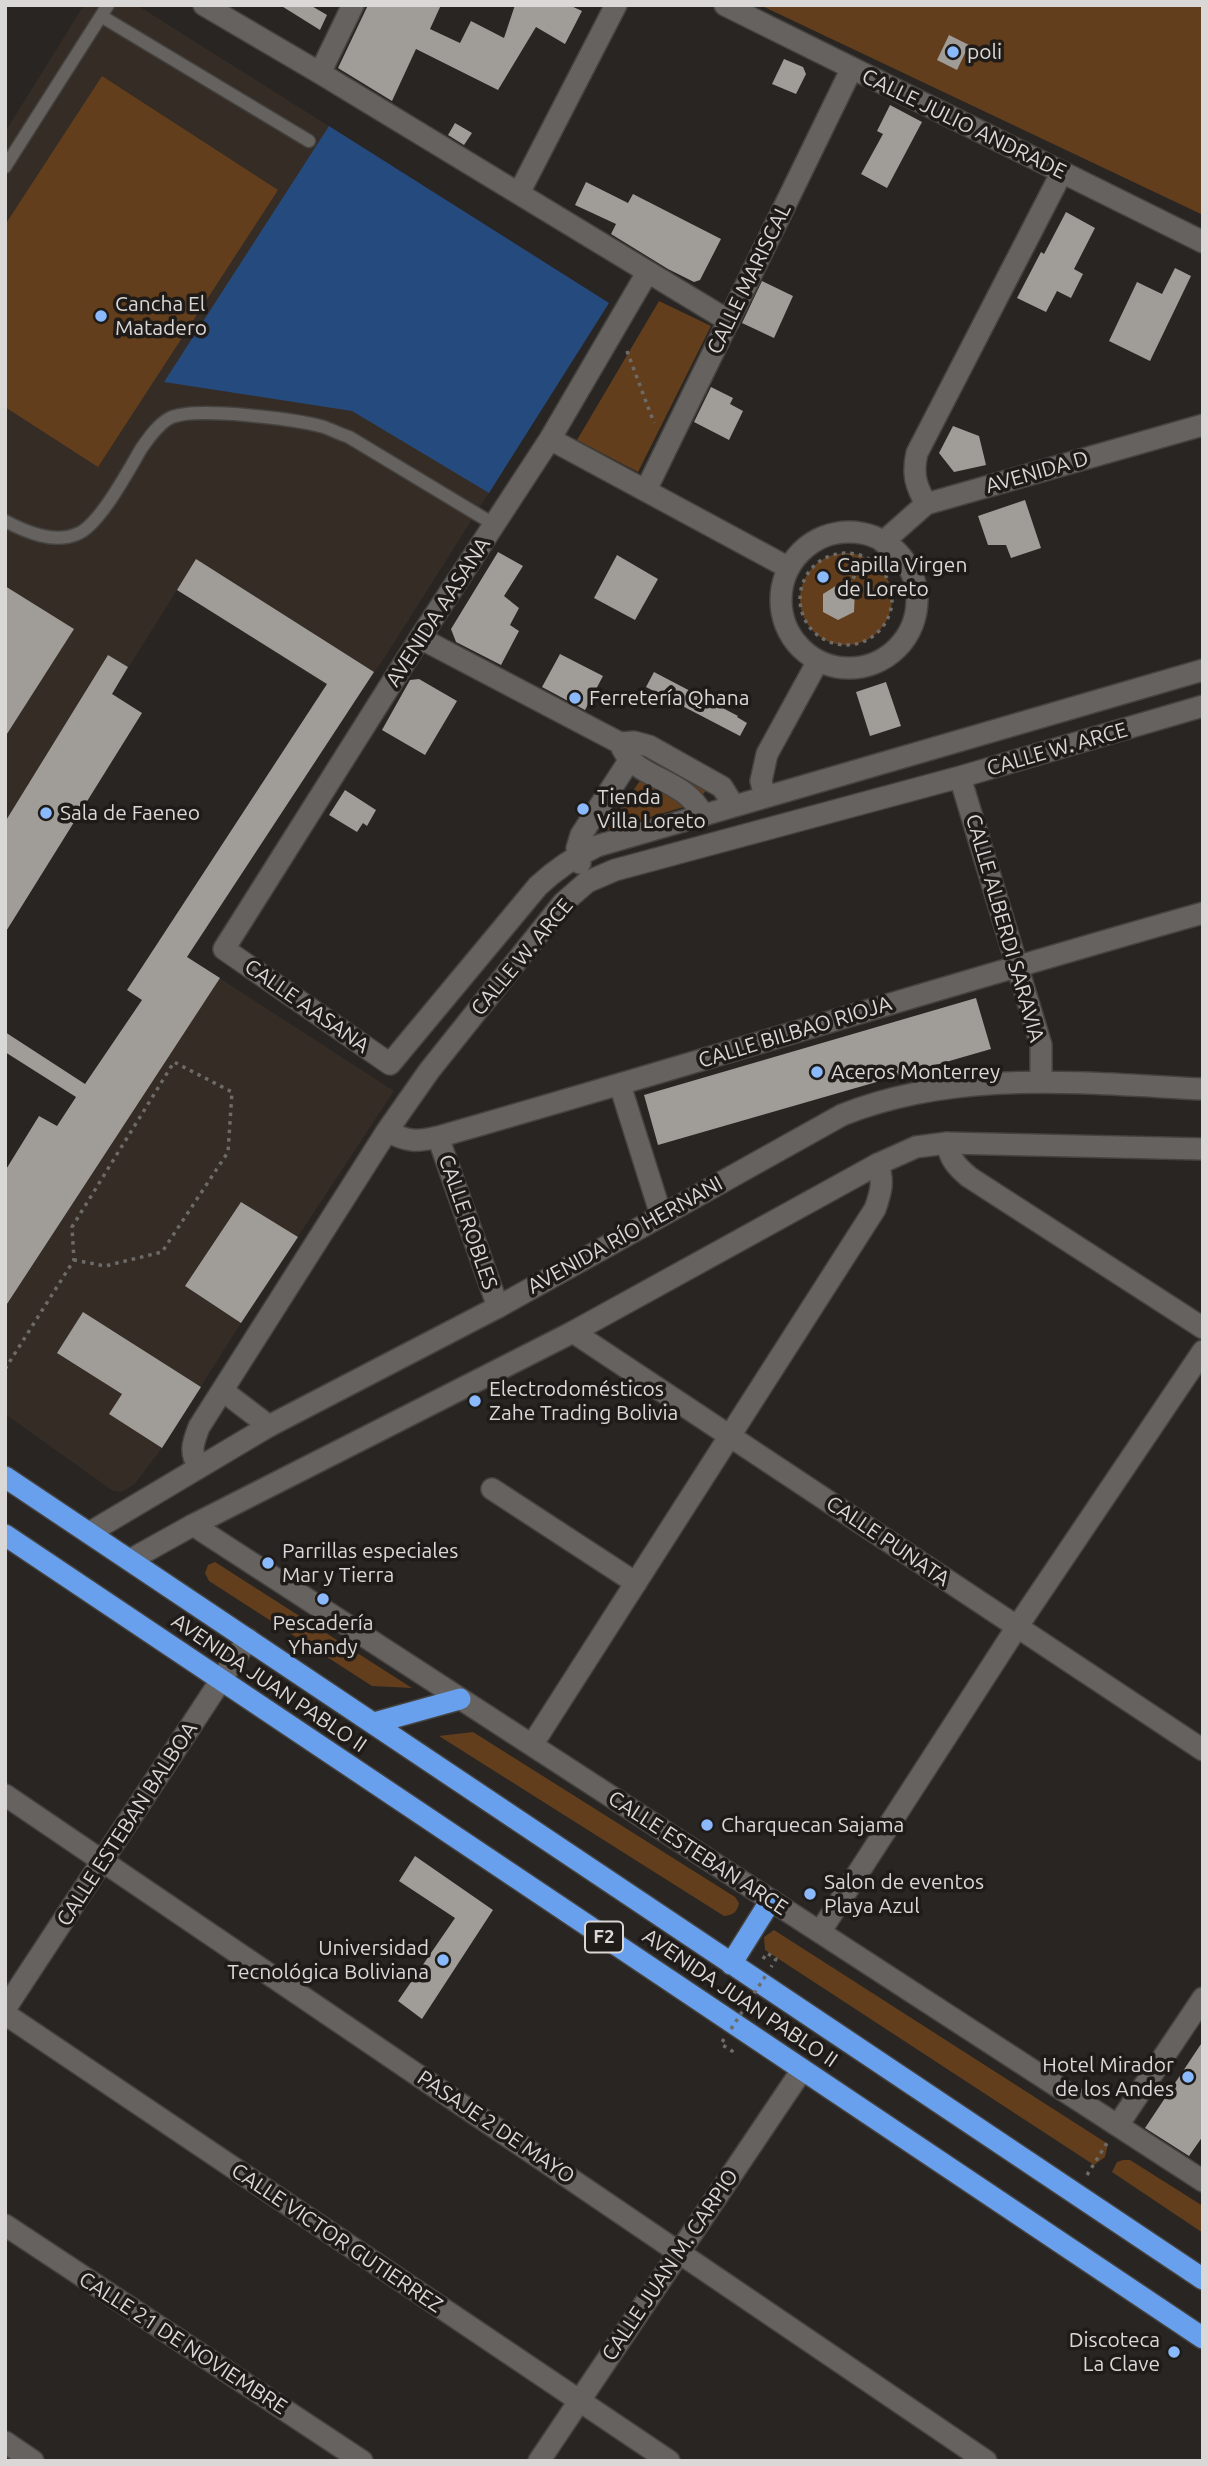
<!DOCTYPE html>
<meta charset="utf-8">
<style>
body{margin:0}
#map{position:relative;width:1208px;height:2466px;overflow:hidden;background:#282522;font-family:Ubuntu,sans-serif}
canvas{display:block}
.frame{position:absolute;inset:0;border:7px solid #dad8d6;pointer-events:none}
</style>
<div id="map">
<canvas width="1208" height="2466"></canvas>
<div class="frame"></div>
</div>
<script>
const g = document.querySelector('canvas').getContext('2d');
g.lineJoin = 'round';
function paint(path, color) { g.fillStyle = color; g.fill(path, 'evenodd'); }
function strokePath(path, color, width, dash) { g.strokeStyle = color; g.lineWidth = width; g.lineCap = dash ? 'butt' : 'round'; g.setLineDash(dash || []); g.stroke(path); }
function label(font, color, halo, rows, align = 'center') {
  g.font = font + ' Ubuntu,sans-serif'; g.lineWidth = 7; g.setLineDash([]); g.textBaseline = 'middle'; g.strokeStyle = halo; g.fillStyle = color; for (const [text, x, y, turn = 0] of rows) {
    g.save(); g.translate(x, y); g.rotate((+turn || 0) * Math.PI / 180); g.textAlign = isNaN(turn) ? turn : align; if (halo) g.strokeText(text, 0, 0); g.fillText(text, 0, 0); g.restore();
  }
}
paint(new Path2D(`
 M84,5H137L609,303L385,657L353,702L177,590L112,694L142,713L5,933V132Z
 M187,957L394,1091L241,1323L162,1448L134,1485L121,1492L113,1491L5,1414V1239Z`), '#342c25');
paint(new Path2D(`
 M760,5H1203V215Z
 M102,76L278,190L98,467L5,407V225Z
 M659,301L711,326L638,472L577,440Z
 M800 599a46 46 0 1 1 92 0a46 46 0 1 1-92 0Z
 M648,755L707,786L706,791L702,795L643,764V759Z
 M642,778L690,805L604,831Z
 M215,1562L412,1688L372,1686L209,1581L205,1573L208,1565Z
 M473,1732L735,1897L739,1903C737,1912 734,1915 724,1916L439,1736Z
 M774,1930L1108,2144L1105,2157L1094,2165L765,1950L764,1937Z
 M1123,2160H1130L1203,2206V2233L1112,2172L1117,2162Z`), '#633e1c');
paint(new Path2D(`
 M329,126L609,303L489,493L352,411L164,382Z`), '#254a7d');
paint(new Path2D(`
 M280,5H310L327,15L320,30Z
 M368,5H441L430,29L460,43L471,21L504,38L515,5H569L582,11L565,44L536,27L498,90L416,49L392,101L338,68Z
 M949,35L969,45L957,70L937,60Z
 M784,59L803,67L806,74L796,94L772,84Z
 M890,105L922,122L887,188L861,174L883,134L877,131Z
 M455,123L472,133L464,145L448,135Z
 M586,182L628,203L633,194L721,239L700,280L694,282L668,269L611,234L616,224L575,205Z
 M1066,212L1095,228L1074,269L1083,274L1071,298L1057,291L1046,312L1017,298L1041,252L1044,254Z
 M1175,268L1191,276L1150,361L1109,341L1137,282L1162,294Z
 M762,281L793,296L774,338L742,323Z
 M711,387L733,398L730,404L743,411L729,440L694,422Z
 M953,426L979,436L986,465L954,472L939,453Z
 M1025,500L1041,548L1011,558L1006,545H988L978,516Z
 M498,552L523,566L504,596L519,608L510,625L519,631L501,665L456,642L451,629Z
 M617,555L658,579L635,620L594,598Z
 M196,559L374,672L187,957L220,978L5,1307V1171L39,1116L57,1126L76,1097L5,1052V1032L85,1084L142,1000L127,990L327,684L177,590Z
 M842,582L855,589L854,612L838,620L823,612V594Z
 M5,586L74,629L5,737Z
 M560,654L603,676L585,710L542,687Z
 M108,655L128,667L112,694L142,713L5,933V822Z
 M654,672L738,716L737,717L747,723L740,736L646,687Z
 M419,679L457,701L425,755L382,730L410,680Z
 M886,682L901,726L870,736L856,692Z
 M345,790L376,810L367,826L363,823L357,832L329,815Z
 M976,998L991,1049L658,1145L644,1095Z
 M241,1202L298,1237L241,1323L185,1286Z
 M83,1312L201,1387L162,1448L109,1414L122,1394L57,1353Z
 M415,1856L493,1910L422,2019L398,2001L455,1918L399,1881Z
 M1203,2041V2136L1189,2156L1145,2128Z`), '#a09c98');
const lane = new Path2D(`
 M101,16L309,141
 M5,167L108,5
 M5,521C26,532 54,544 77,534C99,526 128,471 141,449C148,439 158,424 170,418C194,406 295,419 324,427C332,430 340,434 349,437L495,525`);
const street = new Path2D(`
 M204,5L320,73L729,321
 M725,5L1203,242
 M320,73L353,5
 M519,193L616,5
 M647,273L550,439L420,638L224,949L390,1064L538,886C556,869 574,857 597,846L1203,670
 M550,439L789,568
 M646,490L852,68
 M926,504C916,486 912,474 917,453L1062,172
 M781 600a68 68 0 1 1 136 0a68 68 0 1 1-136 0Z
 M883,542L926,504L1203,425
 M420,638L620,743L634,742L649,746L722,787L734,806
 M622,748C639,781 684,777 703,815
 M960,777L1041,1045V1081
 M765,797L761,781L767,754L818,661
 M580,863L577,848L581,835L629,761
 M620,1085L661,1215
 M387,1131C407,1142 417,1142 438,1137C694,1064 947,985 1203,913
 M438,1137L498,1307
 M947,1143C950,1159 956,1166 969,1177L1203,1328
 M573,1332L1203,1750
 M223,1391L269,1426
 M199,1467C189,1452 193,1443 199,1427L387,1131L429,1071L563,903L587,882L615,870L960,777L1203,706
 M492,1489L636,1583
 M193,1525L1203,2181
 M532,1745L875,1209C881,1192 884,1182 878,1164
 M5,1795L986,2461
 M820,1932L1017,1627L1203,1351
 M5,2009L248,1639
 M5,2014L669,2461
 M1118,2125L1203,1998
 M5,2225L362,2461
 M5,2442L33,2461
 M539,2461L802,2070`);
const secondary = new Path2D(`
 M89,1533L269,1426L498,1307L842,1115C958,1069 1081,1083 1203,1089
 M130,1560L193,1525L573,1332L878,1164L916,1147L947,1143L1203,1149`);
const highway = new Path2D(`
 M5,1477L1203,2279
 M5,1535L1203,2338
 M374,1723L460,1699
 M731,1964L771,1900`);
strokePath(lane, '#454340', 15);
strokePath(street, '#454340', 24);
strokePath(secondary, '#454340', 24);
strokePath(highway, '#454340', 24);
strokePath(new Path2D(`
 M627,351L654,423
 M800 599a46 46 0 1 1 92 0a46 46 0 1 1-92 0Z
 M849,586L865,557
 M5,1369L74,1260L72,1227L174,1062L232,1092L228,1152L162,1252L105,1266L74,1260
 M763,1959L767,1953L776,1959L771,1967
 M724,2039L721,2044L732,2051L733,2049
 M1087,2175L1107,2143`), '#6d6b68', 3.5, [3.5, 5]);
strokePath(lane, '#66625f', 12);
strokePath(street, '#66625f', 21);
strokePath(secondary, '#66625f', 21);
strokePath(highway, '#69a0ed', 21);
strokePath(new Path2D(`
 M731,2029L768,1972`), '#6d6b68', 3.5, [3.5, 5]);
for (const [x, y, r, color] of [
 [953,52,7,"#8bbafc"],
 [101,316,7,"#8bbafc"],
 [823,577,7,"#8bbafc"],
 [575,698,7,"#8bbafc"],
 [583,809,7,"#8bbafc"],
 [46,813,7,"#8bbafc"],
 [817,1072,7,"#8bbafc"],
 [475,1401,7,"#8bbafc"],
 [268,1563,7,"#8bbafc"],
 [323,1599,7,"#8bbafc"],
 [707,1825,7,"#8bbafc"],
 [810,1894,7,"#8bbafc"],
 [443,1960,7,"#8bbafc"],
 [1188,2077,7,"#8bbafc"],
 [1174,2352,7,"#8bbafc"]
]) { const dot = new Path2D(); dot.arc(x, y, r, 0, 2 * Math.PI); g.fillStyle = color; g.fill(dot); strokePath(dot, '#1f1b18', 2.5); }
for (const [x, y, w] of [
 [604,1937,38]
]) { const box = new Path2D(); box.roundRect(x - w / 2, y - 15.5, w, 31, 5); g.fillStyle = '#1f1b18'; g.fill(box); strokePath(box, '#dad8d6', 2); }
label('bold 19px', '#dad8d6', null, [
 ["F2",604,1937]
]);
label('21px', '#dad8d6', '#1f1b18', [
 ["poli",967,52],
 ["Cancha El",115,304],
 ["Matadero",115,328],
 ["Capilla Virgen",837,565],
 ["de Loreto",837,589],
 ["Ferretería Qhana",589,698],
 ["Tienda",597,797],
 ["Villa Loreto",597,821],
 ["Sala de Faeneo",60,813],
 ["Aceros Monterrey",831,1072],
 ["Electrodomésticos",489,1389],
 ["Zahe Trading Bolivia",489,1413],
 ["Parrillas especiales",282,1551],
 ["Mar y Tierra",282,1575],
 ["Pescadería",323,1623,"center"],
 ["Yhandy",323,1647,"center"],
 ["Charquecan Sajama",721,1825],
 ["Salon de eventos",824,1882],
 ["Playa Azul",824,1906],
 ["Universidad",429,1948,"right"],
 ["Tecnológica Boliviana",429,1972,"right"],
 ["Hotel Mirador",1174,2065,"right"],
 ["de los Andes",1174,2089,"right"],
 ["Discoteca",1160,2340,"right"],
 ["La Clave",1160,2364,"right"]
], 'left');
label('21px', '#dad8d6', '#1f1b18', [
 ["CALLE JULIO ANDRADE",964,124,26],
 ["CALLE MARISCAL",749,279,-64],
 ["AVENIDA D",1037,472,-16],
 ["AVENIDA AASANA",438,612,-57],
 ["CALLE W. ARCE",1057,749,-16],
 ["CALLE ALBERDI SARAVIA",1005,928,74],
 ["CALLE W. ARCE",522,957,-50],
 ["CALLE AASANA",307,1006,35],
 ["CALLE BILBAO RIOJA",795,1032,-17],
 ["CALLE ROBLES",468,1222,71],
 ["AVENIDA RÍO HERNANI",625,1235,-29],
 ["CALLE PUNATA",888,1541,34],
 ["AVENIDA JUAN PABLO II",269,1683,34],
 ["CALLE ESTEBAN BALBOA",127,1824,-57],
 ["CALLE ESTEBAN ARCE",698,1853,33],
 ["AVENIDA JUAN PABLO II",740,1998,34],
 ["PASAJE 2 DE MAYO",496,2127,34],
 ["CALLE VICTOR GUTIERREZ",337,2238,34],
 ["CALLE JUAN M. CARPIO",670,2265,-56],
 ["CALLE 21 DE NOVIEMBRE",183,2343,33]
]);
</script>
